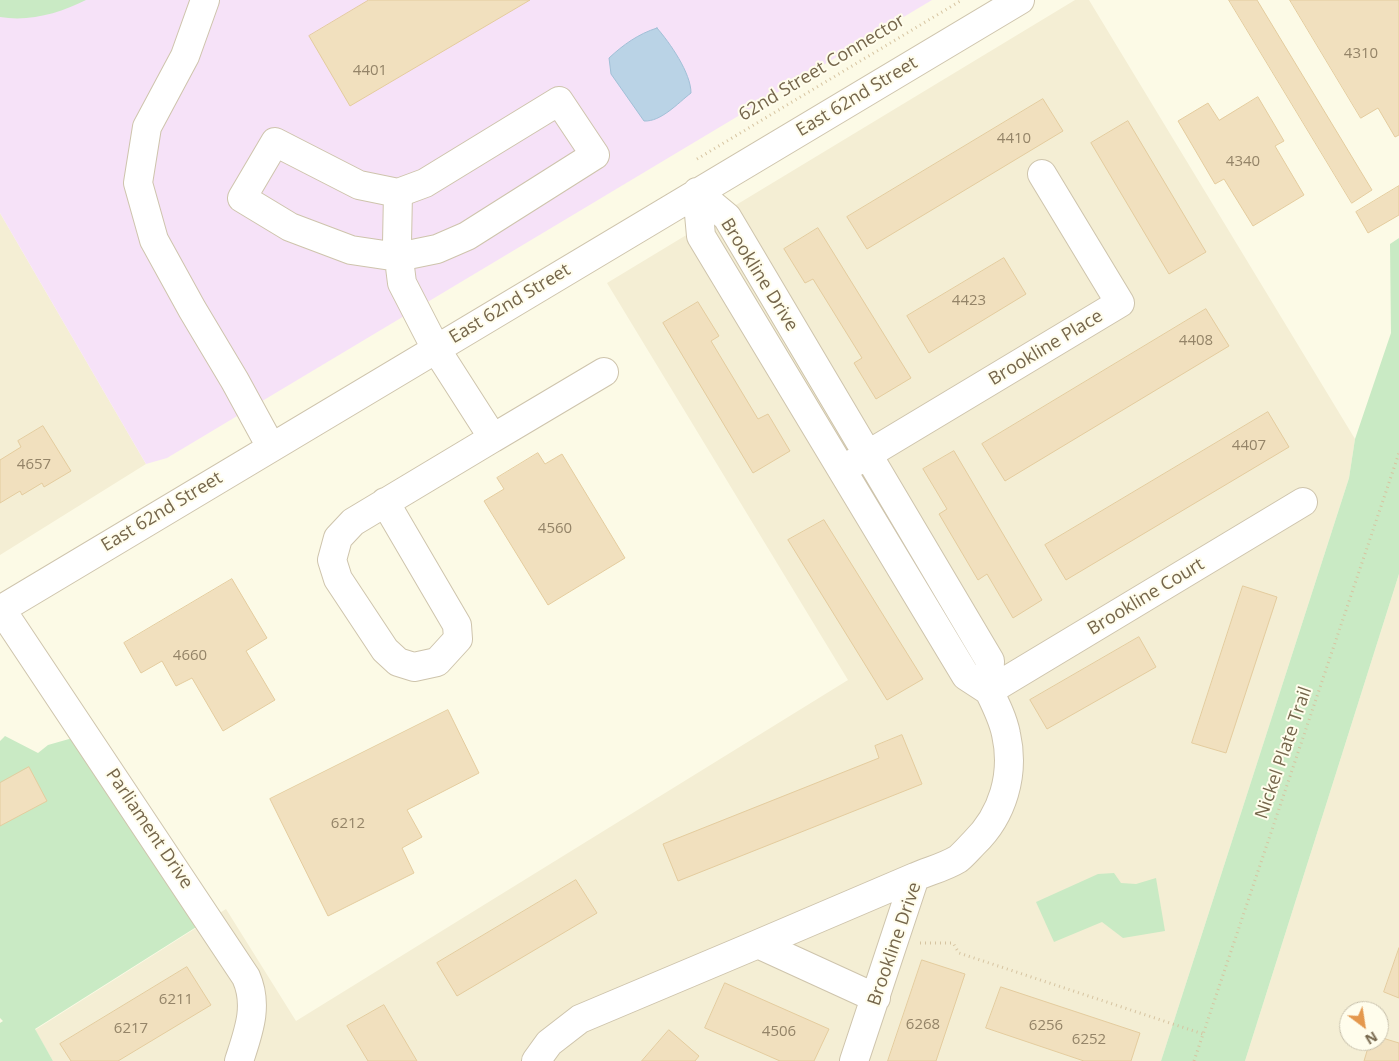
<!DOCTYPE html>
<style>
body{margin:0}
#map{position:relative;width:1399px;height:1061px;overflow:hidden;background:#fcfae6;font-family:"Open Sans",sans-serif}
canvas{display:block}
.north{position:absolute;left:1339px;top:1001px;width:50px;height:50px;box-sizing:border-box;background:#fffdec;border:1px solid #c8c1ac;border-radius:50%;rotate:149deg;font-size:14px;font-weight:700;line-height:20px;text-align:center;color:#75664b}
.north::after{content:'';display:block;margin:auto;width:18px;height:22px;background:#e4984d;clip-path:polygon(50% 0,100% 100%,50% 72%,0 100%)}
</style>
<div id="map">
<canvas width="1399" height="1061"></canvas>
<div class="north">N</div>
</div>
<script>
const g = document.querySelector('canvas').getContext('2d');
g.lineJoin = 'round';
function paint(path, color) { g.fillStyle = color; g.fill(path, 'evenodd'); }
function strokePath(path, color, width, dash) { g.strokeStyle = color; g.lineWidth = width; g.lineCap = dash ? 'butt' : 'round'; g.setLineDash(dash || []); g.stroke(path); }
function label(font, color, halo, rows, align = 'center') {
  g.font = font + ' "Open Sans",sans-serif'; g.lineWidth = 4; g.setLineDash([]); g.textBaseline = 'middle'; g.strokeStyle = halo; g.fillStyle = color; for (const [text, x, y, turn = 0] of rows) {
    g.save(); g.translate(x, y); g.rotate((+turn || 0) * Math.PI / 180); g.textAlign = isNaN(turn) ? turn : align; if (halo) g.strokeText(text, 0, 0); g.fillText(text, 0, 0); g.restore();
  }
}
paint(new Path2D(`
 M1075,0H1089L1355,439L1349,478L1161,1061H53L35,1030L226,909L296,1021L848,680L607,283Z
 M0,213L146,464L0,555Z
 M1399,574V1061H1245ZM1349,1011H1379V1041H1349Z`), '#f4eed4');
paint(new Path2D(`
 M0,0H932L167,458L146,464L0,213Z`), '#f6e2f8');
paint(new Path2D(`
 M0,0H86C60,13 30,22 0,17Z
 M1399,238V574L1245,1061H1161L1349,478L1355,439L1391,333L1390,244Z
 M97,731L220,912L35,1029L53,1061H0V1023L3,1021L0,1018V741L5,736L38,753L48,745Z
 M1114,873L1121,883L1136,884L1156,878L1165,931L1123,938L1102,922L1054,942L1036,902L1098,874Z`), '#c9eac4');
const water = new Path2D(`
 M657,28C670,43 691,73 691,93C678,103 661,122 644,121L611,74L609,58C623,45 638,34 657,28Z`);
paint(water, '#bad3e6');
strokePath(water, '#a1c0d7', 1);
const building = new Path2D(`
 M369,0H530L350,106L309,36Z
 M1229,0H1257L1372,190L1352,203Z
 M1290,0H1399V135L1395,137L1378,108L1361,118Z
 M1258,97L1284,141L1275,146L1304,195L1253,226L1224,179L1215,184L1178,121L1208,103L1219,120Z
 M1043,99L1063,131L867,249L847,217Z
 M1128,121L1206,252L1169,274L1091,143Z
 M1399,186V215L1368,233L1356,212Z
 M818,228L911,378L876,399L854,363L862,358L813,279L805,283L784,249Z
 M1004,258L1026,294L929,353L907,316Z
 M698,302L719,336L711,341L758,419L768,414L790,451L753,473L663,323Z
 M1206,309L1229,346L1005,481L982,444Z
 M1268,412L1289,447L1066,580L1045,545Z
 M43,426L71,471L44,487L42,483L22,495L20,491L0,503V460L21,447L18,441Z
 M954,451L1042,600L1013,618L987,574L978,580L939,514L947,509L923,469Z
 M538,453L545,464L562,454L625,558L548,605L484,501L504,489L497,478Z
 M824,520L923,679L887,700L788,540Z
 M232,579L267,638L246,651L275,700L223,731L192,678L176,686L162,661L141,673L124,643Z
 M1243,586L1277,597L1226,753L1192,743Z
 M1139,637L1156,667L1047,729L1030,700Z
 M448,710L479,773L407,810L422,837L402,848L414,873L328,916L270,799Z
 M902,735L922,784L678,881L663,844L879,758L875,746Z
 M29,767L47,801L0,826V783Z
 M576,880L597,913L457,996L437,963Z
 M1399,948V998L1384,992Z
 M922,960L965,974L936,1061H888Z
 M187,967L211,1005L118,1061H71L60,1044Z
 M725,983L829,1029L814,1061H780L705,1028Z
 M1001,987L1140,1033L1131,1061H1084L986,1028Z
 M384,1005L417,1061H368L347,1026Z
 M669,1030L699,1056L695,1061H642Z
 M1379,1037L1399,1043V1061H1364L1370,1041H1379Z`);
paint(building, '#f1e0be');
strokePath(building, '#e4cc9e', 1);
const minor = new Path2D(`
 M205,0L185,56L147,127L138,183L154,240L192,309L235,381L271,447
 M697,192L727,217L990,661L989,691L966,676L701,236Z
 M493,438L604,372
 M852,464L1120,303L1042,174
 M385,502L457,625L458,639L437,662L414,667L398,662L385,650L338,579L332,560L338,538L353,522L493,438L436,349L402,283L397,243L398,193L425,183L559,101L595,155L467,236L437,249L398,257L351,250L290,227L242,198L275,142L359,185L398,193
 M1,609L246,977C259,1006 248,1033 239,1061
 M0,610L1020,0
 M758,944L915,877
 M536,1061L549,1043L580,1019L758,944L876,998
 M854,1061L915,877C929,871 945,867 958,859C964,854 969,848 974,843C1003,815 1015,774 1006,734C1003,719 996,705 989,691L1303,502`);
strokePath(minor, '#cec4ac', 30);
strokePath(new Path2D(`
 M697,159L962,0
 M920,943H953L959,953L1203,1034
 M1194,1061L1399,453`), '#d6c4a1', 3, [1, 4]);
strokePath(minor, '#fff', 28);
label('15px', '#948468', null, [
 ["4310",1361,54],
 ["4401",370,71],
 ["4410",1014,139],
 ["4340",1243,162],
 ["4423",969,301],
 ["4408",1196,341],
 ["4407",1249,446],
 ["4657",34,465],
 ["4560",555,529],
 ["4660",190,656],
 ["6212",348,824],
 ["6211",176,1000],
 ["6268",923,1025],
 ["6256",1046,1026],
 ["6217",131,1029],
 ["4506",779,1032],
 ["6252",1089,1040]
]);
label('18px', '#75664b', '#fffdec', [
 ["62nd Street Connector",822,68,-31],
 ["East 62nd Street",857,97,-31],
 ["Brookline Drive",759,275,58],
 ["East 62nd Street",510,304,-31],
 ["Brookline Place",1046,348,-31],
 ["East 62nd Street",162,512,-31],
 ["Brookline Court",1146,597,-31],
 ["Nickel Plate Trail",1284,753,-71],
 ["Parliament Drive",149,829,56],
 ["Brookline Drive",895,944,-71]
]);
</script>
